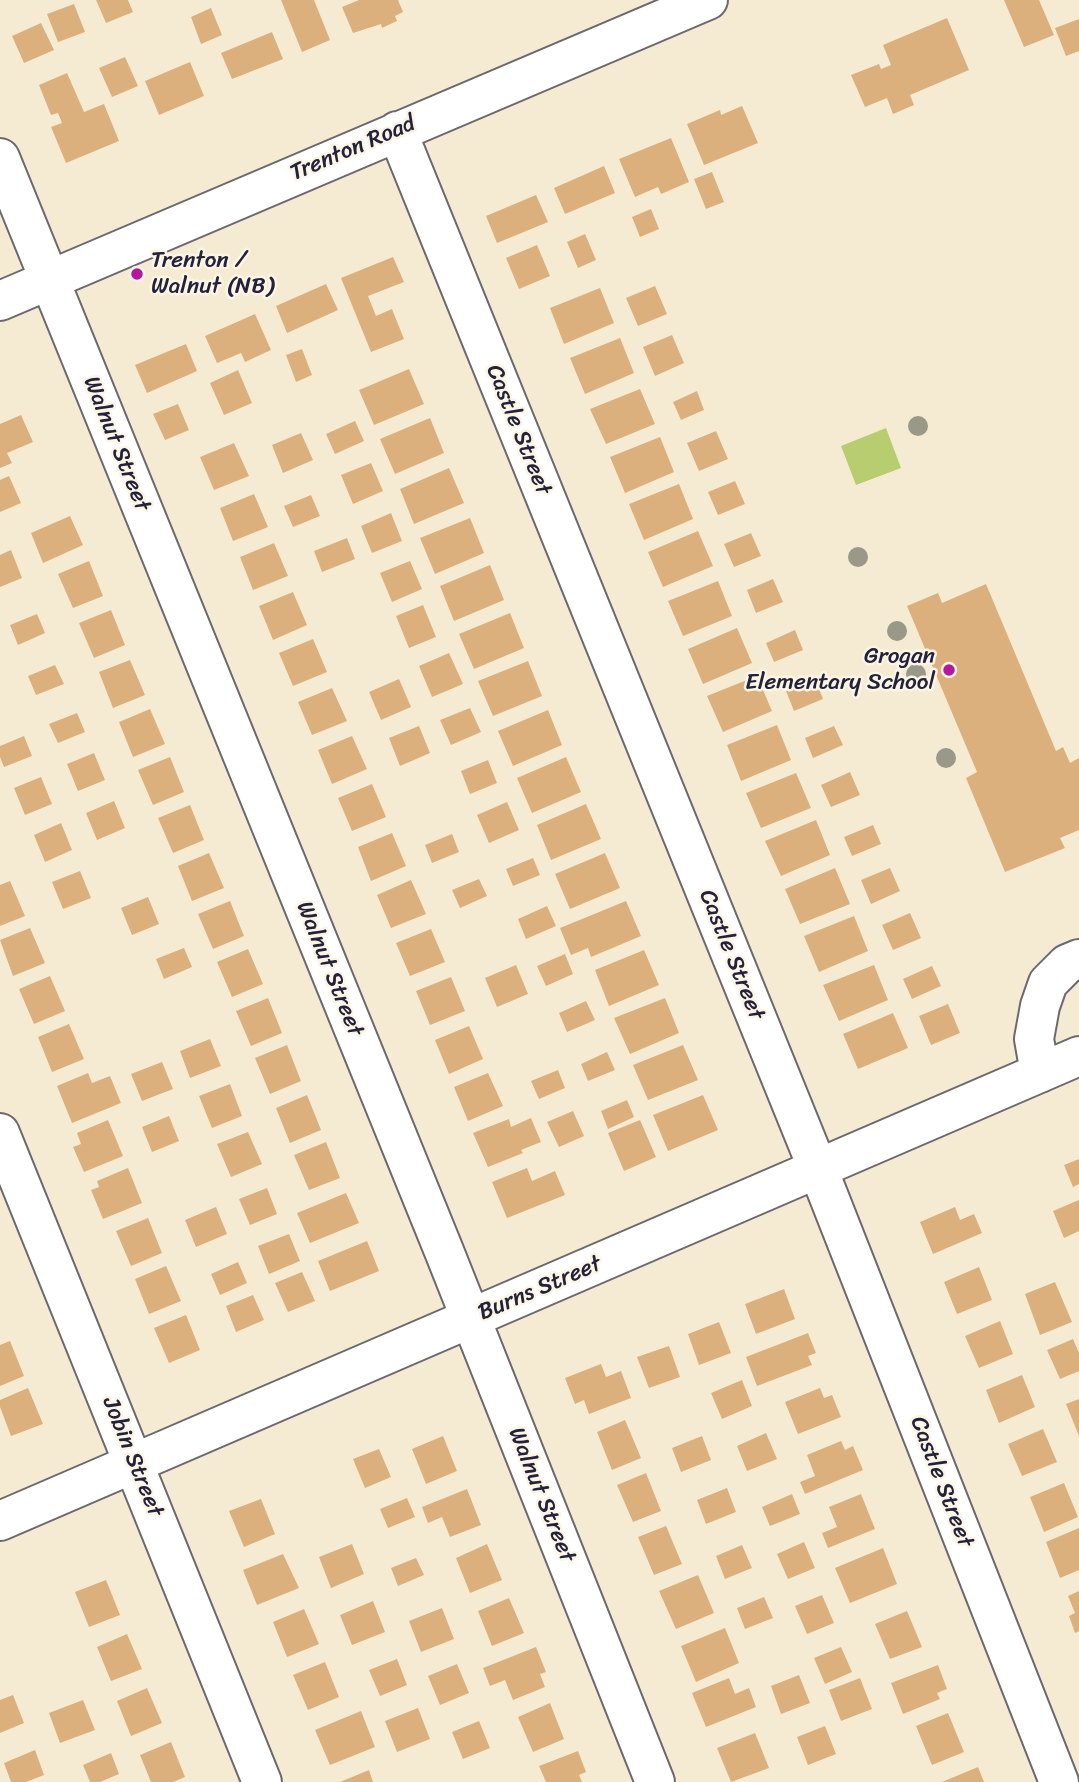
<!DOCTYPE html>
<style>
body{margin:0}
canvas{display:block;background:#f5ebd2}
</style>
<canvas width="1079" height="1782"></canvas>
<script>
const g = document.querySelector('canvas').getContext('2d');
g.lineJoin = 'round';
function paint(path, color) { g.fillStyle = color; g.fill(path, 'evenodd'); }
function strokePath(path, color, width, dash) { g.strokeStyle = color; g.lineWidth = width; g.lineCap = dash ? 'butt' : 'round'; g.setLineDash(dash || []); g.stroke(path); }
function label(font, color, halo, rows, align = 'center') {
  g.font = font + ' Sriracha,sans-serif'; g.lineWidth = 5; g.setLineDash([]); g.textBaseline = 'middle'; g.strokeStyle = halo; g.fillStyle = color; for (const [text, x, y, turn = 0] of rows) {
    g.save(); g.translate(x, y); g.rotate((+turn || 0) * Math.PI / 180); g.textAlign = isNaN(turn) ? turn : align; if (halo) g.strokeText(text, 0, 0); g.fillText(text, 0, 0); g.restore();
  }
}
paint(new Path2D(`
 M886,428L901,468L856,485L841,446Z`), '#b8cd70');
paint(new Path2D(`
 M96,0H128L133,12L106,23Z
 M281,0H314L330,40L302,52Z
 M359,0H398L403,12L395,16L397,21L382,28L381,24L353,33L342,7Z
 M1004,0H1039L1054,35L1024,47Z
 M74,4L85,32L58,42L47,14Z
 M211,8L222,35L201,44L191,17Z
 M947,18L969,70L910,95L914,105L893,114L887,98L865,107L851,75L879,64L881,69L891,65L883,45Z
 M1079,19V51L1066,56L1055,28Z
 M41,23L54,50L24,63L12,36Z
 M272,32L283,59L232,79L221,53Z
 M125,57L138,86L112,97L99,68Z
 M190,62L204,96L159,115L145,81Z
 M67,73L84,112L104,104L119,141L66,163L51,127L62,123L58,113L51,115L39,85Z
 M742,106L758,143L704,165L687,124L720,110L721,115Z
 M671,138L689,182L661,194L658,187L635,197L619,159Z
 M604,166L615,193L565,214L554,188Z
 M712,172L724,202L706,209L694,179Z
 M536,195L548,222L497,243L486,216Z
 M651,209L659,229L640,237L632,217Z
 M585,234L596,260L578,268L567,242Z
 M537,245L550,276L519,289L506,258Z
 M393,257L404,282L368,296L376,316L392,309L404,339L371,352L341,278Z
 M326,284L338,310L287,333L276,306Z
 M655,286L667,314L638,326L626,298Z
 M600,288L614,323L564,344L550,308Z
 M255,314L271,350L245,362L241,353L217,363L205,336Z
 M672,335L684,363L655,376L643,347Z
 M620,338L634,373L585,394L570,358Z
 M186,344L197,371L147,393L135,365Z
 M302,349L312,375L296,382L286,355Z
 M409,369L424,404L374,425L359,390Z
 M238,370L252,403L224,415L210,383Z
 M640,389L655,424L606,444L590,409Z
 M697,391L704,410L681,420L673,402Z
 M178,404L189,430L165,440L153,414Z
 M21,415L33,442L7,453L12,463L0,468V424Z
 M430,418L444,453L395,474L380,439Z
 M355,421L364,441L335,454L326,434Z
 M716,431L728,459L699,471L687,443Z
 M301,433L313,460L283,473L272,445Z
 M660,437L674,472L625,493L610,457Z
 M234,443L249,476L214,490L200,457Z
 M371,463L383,491L353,504L341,475Z
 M449,468L464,503L414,524L400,489Z
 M9,476L21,503L0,512V480Z
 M735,481L745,504L718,515L708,492Z
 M679,484L693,519L644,540L629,504Z
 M254,494L268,527L233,541L220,508Z
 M311,495L320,516L293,527L284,506Z
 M391,513L402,541L372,553L361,526Z
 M70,516L83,545L43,563L31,533Z
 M470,518L484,553L435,574L420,538Z
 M698,531L713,566L663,587L648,552Z
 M751,533L761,556L734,567L724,544Z
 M347,538L355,559L322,572L314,551Z
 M274,543L288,576L253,590L240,557Z
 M11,550L22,578L0,587V555Z
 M89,561L103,596L73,608L58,574Z
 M410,561L422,589L392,602L380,573Z
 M490,565L504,600L454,621L440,586Z
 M773,579L783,602L756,613L747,590Z
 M718,581L732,616L683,636L668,601Z
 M986,584L1056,751L1063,747L1070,763L1079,758V830L1060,838L1065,848L1005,872L966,778L977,772L907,606L938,593L942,603Z
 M293,592L307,625L273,640L259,606Z
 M423,605L436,637L409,648L396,616Z
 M111,610L125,645L94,658L79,623Z
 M510,613L524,648L474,669L459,634Z
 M37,614L45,633L18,645L10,625Z
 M737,628L752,663L703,684L688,649Z
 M795,630L803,650L774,662L766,643Z
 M313,639L327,672L293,686L279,653Z
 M449,653L463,684L432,697L419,666Z
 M130,660L145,695L113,708L99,672Z
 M528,661L542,696L493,716L478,681Z
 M55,665L64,684L36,695L28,676Z
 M757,676L772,711L723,732L707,696Z
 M399,679L411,707L381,720L369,692Z
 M815,679L823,699L794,711L786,691Z
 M332,688L347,721L312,735L298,702Z
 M470,708L481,732L451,745L440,720Z
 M150,709L165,744L133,757L119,722Z
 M548,710L562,745L513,766L498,731Z
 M77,713L85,732L58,743L49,724Z
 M777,725L791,760L741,781L727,745Z
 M419,726L430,753L400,766L389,738Z
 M834,726L843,745L813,758L805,738Z
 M24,736L32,756L4,767L0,757V746Z
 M352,736L367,769L332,784L318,750Z
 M94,753L105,780L78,791L67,764Z
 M170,757L184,792L153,805L138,770Z
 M566,757L581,792L532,813L517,778Z
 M488,760L497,783L470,794L461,771Z
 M850,772L860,795L831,807L821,785Z
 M796,773L811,808L761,828L746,793Z
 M41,777L52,804L25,815L14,788Z
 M372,784L386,817L352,831L338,798Z
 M114,801L125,828L97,840L86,813Z
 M507,802L519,830L489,843L477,815Z
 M586,804L601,839L551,860L537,825Z
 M190,805L204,840L173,853L158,818Z
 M816,820L830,855L781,876L765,841Z
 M61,823L72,850L45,862L34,835Z
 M873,825L881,844L852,856L844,837Z
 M392,833L406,866L371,881L358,847Z
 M452,834L459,852L432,863L425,845Z
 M209,853L224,888L192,901L178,866Z
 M605,853L620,888L570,909L555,874Z
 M533,858L540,875L513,886L506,869Z
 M835,868L850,904L800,924L785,889Z
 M890,868L900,891L871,904L861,880Z
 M80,871L91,898L63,909L52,882Z
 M479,879L487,896L460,908L452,890Z
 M411,880L426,914L391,928L377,895Z
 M10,881L25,916L0,926V885Z
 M148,897L159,924L132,935L121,908Z
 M230,901L244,936L213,949L198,914Z
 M626,901L641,936L591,957L588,948L571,955L560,928Z
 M547,906L556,926L526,939L518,919Z
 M910,913L921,938L893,950L882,925Z
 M854,916L868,951L819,972L804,936Z
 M30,928L45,963L13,976L0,940Z
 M431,929L445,962L410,976L396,943Z
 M184,948L192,967L164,979L156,959Z
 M248,949L263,984L232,997L217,962Z
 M644,950L659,985L609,1006L595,970Z
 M565,954L573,974L546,986L537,966Z
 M516,965L528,994L497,1007L485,978Z
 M874,965L888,1000L839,1021L823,985Z
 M932,966L941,986L912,999L903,979Z
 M50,976L65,1011L34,1024L19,989Z
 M451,977L465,1011L430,1025L416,991Z
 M268,998L282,1033L251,1046L236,1011Z
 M665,998L679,1033L630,1054L614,1018Z
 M586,1001L595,1020L567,1032L559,1013Z
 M948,1004L960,1033L931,1045L919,1016Z
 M893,1013L908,1048L858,1069L843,1034Z
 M69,1024L84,1059L52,1072L38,1037Z
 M469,1026L483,1059L449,1074L435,1040Z
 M210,1039L221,1066L190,1078L180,1051Z
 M287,1045L301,1081L270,1094L255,1058Z
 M683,1045L698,1080L648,1100L633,1065Z
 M607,1052L615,1070L588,1081L581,1064Z
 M162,1062L173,1089L142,1101L131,1074Z
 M558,1070L565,1088L539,1099L531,1081Z
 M88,1073L92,1083L110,1076L121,1103L72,1123L57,1086Z
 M488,1073L503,1106L468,1121L454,1087Z
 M230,1084L242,1116L212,1128L199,1096Z
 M307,1095L321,1130L290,1143L276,1108Z
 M703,1095L718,1130L668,1151L653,1115Z
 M627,1100L634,1117L608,1129L601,1111Z
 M573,1111L584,1136L559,1147L547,1122Z
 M169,1116L179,1141L152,1152L142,1127Z
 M531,1118L541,1142L521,1150L523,1153L488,1167L473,1133L509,1119L511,1127Z
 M108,1120L123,1156L84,1172L73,1147L81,1144L77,1133Z
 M640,1120L656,1157L624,1171L608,1133Z
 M248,1132L262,1164L231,1177L217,1144Z
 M326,1142L340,1178L309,1190L294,1155Z
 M1079,1159V1184L1073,1187L1064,1165Z
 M128,1168L142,1203L103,1219L91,1190L99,1187L97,1181Z
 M527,1168L532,1181L555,1171L565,1195L507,1218L492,1182Z
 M267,1188L277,1214L250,1225L239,1199Z
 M346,1193L359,1223L310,1243L297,1213Z
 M1079,1200V1231L1064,1238L1053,1211Z
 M216,1207L227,1234L196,1247L185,1220Z
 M955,1207L960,1220L974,1214L982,1233L933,1254L920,1222Z
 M148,1218L162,1253L131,1266L116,1231Z
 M289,1234L300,1261L269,1274L258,1246Z
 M367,1241L379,1271L330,1291L318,1261Z
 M238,1262L247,1283L220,1295L211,1274Z
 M166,1266L181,1301L149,1314L135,1279Z
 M979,1267L992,1300L957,1314L944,1282Z
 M302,1272L315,1301L288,1312L275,1283Z
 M1055,1282L1072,1322L1040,1335L1025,1294Z
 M784,1289L795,1319L756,1334L745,1304Z
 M253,1295L264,1320L236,1332L226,1306Z
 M186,1315L200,1350L169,1363L154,1328Z
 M1000,1321L1013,1354L979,1368L965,1336Z
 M719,1322L731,1353L699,1365L688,1334Z
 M808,1333L816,1353L808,1356L812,1365L757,1386L746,1357Z
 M1073,1339L1079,1353V1371L1060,1379L1047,1350Z
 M10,1341L24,1376L0,1386V1345Z
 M669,1346L680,1377L649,1388L637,1357Z
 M601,1364L606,1377L621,1371L631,1398L589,1414L584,1400L575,1404L565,1378Z
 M1022,1375L1035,1407L999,1423L986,1390Z
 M742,1380L752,1406L722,1419L711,1393Z
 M28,1388L43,1424L11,1436L0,1407V1400Z
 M820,1388L824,1398L832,1395L841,1417L798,1434L785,1402Z
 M1079,1399V1436L1066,1404Z
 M625,1420L641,1458L612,1470L597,1432Z
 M1043,1429L1057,1462L1022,1476L1008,1444Z
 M766,1433L777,1459L747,1471L737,1446Z
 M443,1436L457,1471L426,1484L412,1449Z
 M702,1436L711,1460L681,1472L672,1448Z
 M841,1441L845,1450L853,1446L863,1470L805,1494L800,1482L815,1476L807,1455Z
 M379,1449L391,1477L365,1488L353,1459Z
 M646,1473L661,1511L633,1522L617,1485Z
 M1064,1483L1078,1517L1044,1532L1030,1497Z
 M727,1488L736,1512L706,1524L697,1500Z
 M467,1489L481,1525L450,1537L442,1517L428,1523L422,1507Z
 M792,1494L800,1514L770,1526L762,1507Z
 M861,1494L875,1529L828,1548L822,1533L837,1527L829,1507Z
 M407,1498L415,1517L388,1528L380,1509Z
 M261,1499L275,1534L244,1547L229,1511Z
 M666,1526L682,1564L654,1575L638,1537Z
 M1079,1528V1570L1060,1578L1046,1542Z
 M804,1542L815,1568L788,1579L777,1554Z
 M352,1544L364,1574L331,1588L319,1557Z
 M487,1544L502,1580L470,1593L456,1558Z
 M742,1545L752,1568L725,1579L716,1556Z
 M883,1548L897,1584L850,1603L835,1568Z
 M283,1554L299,1588L257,1605L243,1570Z
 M416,1558L424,1575L398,1586L391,1568Z
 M698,1575L714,1613L676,1629L659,1591Z
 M106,1580L120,1615L89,1627L75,1592Z
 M1079,1591V1631L1075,1633L1069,1616L1075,1613L1068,1596Z
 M822,1595L834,1623L807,1634L795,1606Z
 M764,1597L773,1618L745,1629L737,1608Z
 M509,1598L524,1633L492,1646L478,1611Z
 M373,1601L385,1632L352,1645L340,1615Z
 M442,1608L454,1639L421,1652L409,1621Z
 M304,1609L319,1644L287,1657L273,1622Z
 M907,1611L922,1647L890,1659L875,1624Z
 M725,1628L739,1663L696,1682L681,1646Z
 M127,1634L142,1669L111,1681L97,1647Z
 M536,1647L546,1672L540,1674L545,1687L513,1700L505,1680L490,1686L483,1668Z
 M841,1647L852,1672L825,1684L814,1658Z
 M397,1659L407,1685L380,1696L369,1670Z
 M325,1662L339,1697L308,1710L293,1675Z
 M457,1664L469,1693L440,1705L428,1676Z
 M938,1665L947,1689L937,1693L940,1699L903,1714L891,1683Z
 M799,1675L810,1703L781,1714L771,1686Z
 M729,1678L735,1694L749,1688L756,1707L706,1727L692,1693Z
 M860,1678L872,1709L841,1721L829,1690Z
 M147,1688L162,1723L131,1736L117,1701Z
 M13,1695L24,1723L0,1733V1700Z
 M83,1700L95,1730L60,1743L49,1713Z
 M550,1703L564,1739L533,1752L518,1717Z
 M418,1708L430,1739L397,1752L385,1721Z
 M361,1711L375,1747L330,1765L315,1730Z
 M948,1713L964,1752L932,1765L916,1726Z
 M479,1721L490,1748L463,1759L452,1732Z
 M825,1726L836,1754L808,1765L797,1737Z
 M755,1733L769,1768L731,1782L717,1748Z
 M171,1742L185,1777L173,1782H151L140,1755Z
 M35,1750L44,1775L26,1782H11L4,1763Z
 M578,1751L586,1772L579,1775L582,1782H546L539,1766Z
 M111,1753L119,1774L100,1782H90L83,1765Z
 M978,1767L984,1782H942Z
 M369,1770L373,1782H340Z`), '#dcb07d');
const minor = new Path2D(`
 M397,131L818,1169L1059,1782
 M0,158L444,1251L655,1782
 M0,301L708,0
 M1040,1073L1034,1039L1040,1006L1048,983L1067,964L1079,959
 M0,1133L262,1782
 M0,1521L1079,1056`);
strokePath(minor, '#6c6870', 42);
strokePath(minor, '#fff', 38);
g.fillStyle = '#9a9888';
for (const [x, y] of [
 [918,426],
 [858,557],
 [897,631],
 [916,674],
 [946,758]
]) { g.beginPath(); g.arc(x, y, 10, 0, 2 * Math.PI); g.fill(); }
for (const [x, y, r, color] of [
 [137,274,7,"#b5179e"],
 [949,670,7,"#b5179e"]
]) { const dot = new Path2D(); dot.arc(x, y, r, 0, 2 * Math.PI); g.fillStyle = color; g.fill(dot); strokePath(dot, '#fcf5e5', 2.5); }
label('23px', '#22223b', '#fcf5e5', [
 ["Trenton Road",353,149,-23],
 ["Castle Street",518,430,68],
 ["Walnut Street",116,444,68],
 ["Castle Street",731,955,68],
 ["Walnut Street",329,969,68],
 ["Burns Street",540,1289,-23],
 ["Jobin Street",132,1457,68],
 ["Castle Street",941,1482,69],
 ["Walnut Street",541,1495,68]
]);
label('23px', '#22223b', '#fcf5e5', [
 ["Trenton /",151,261],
 ["Walnut (NB)",151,287],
 ["Grogan",935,657,"right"],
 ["Elementary School",935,683,"right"]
], 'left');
</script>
